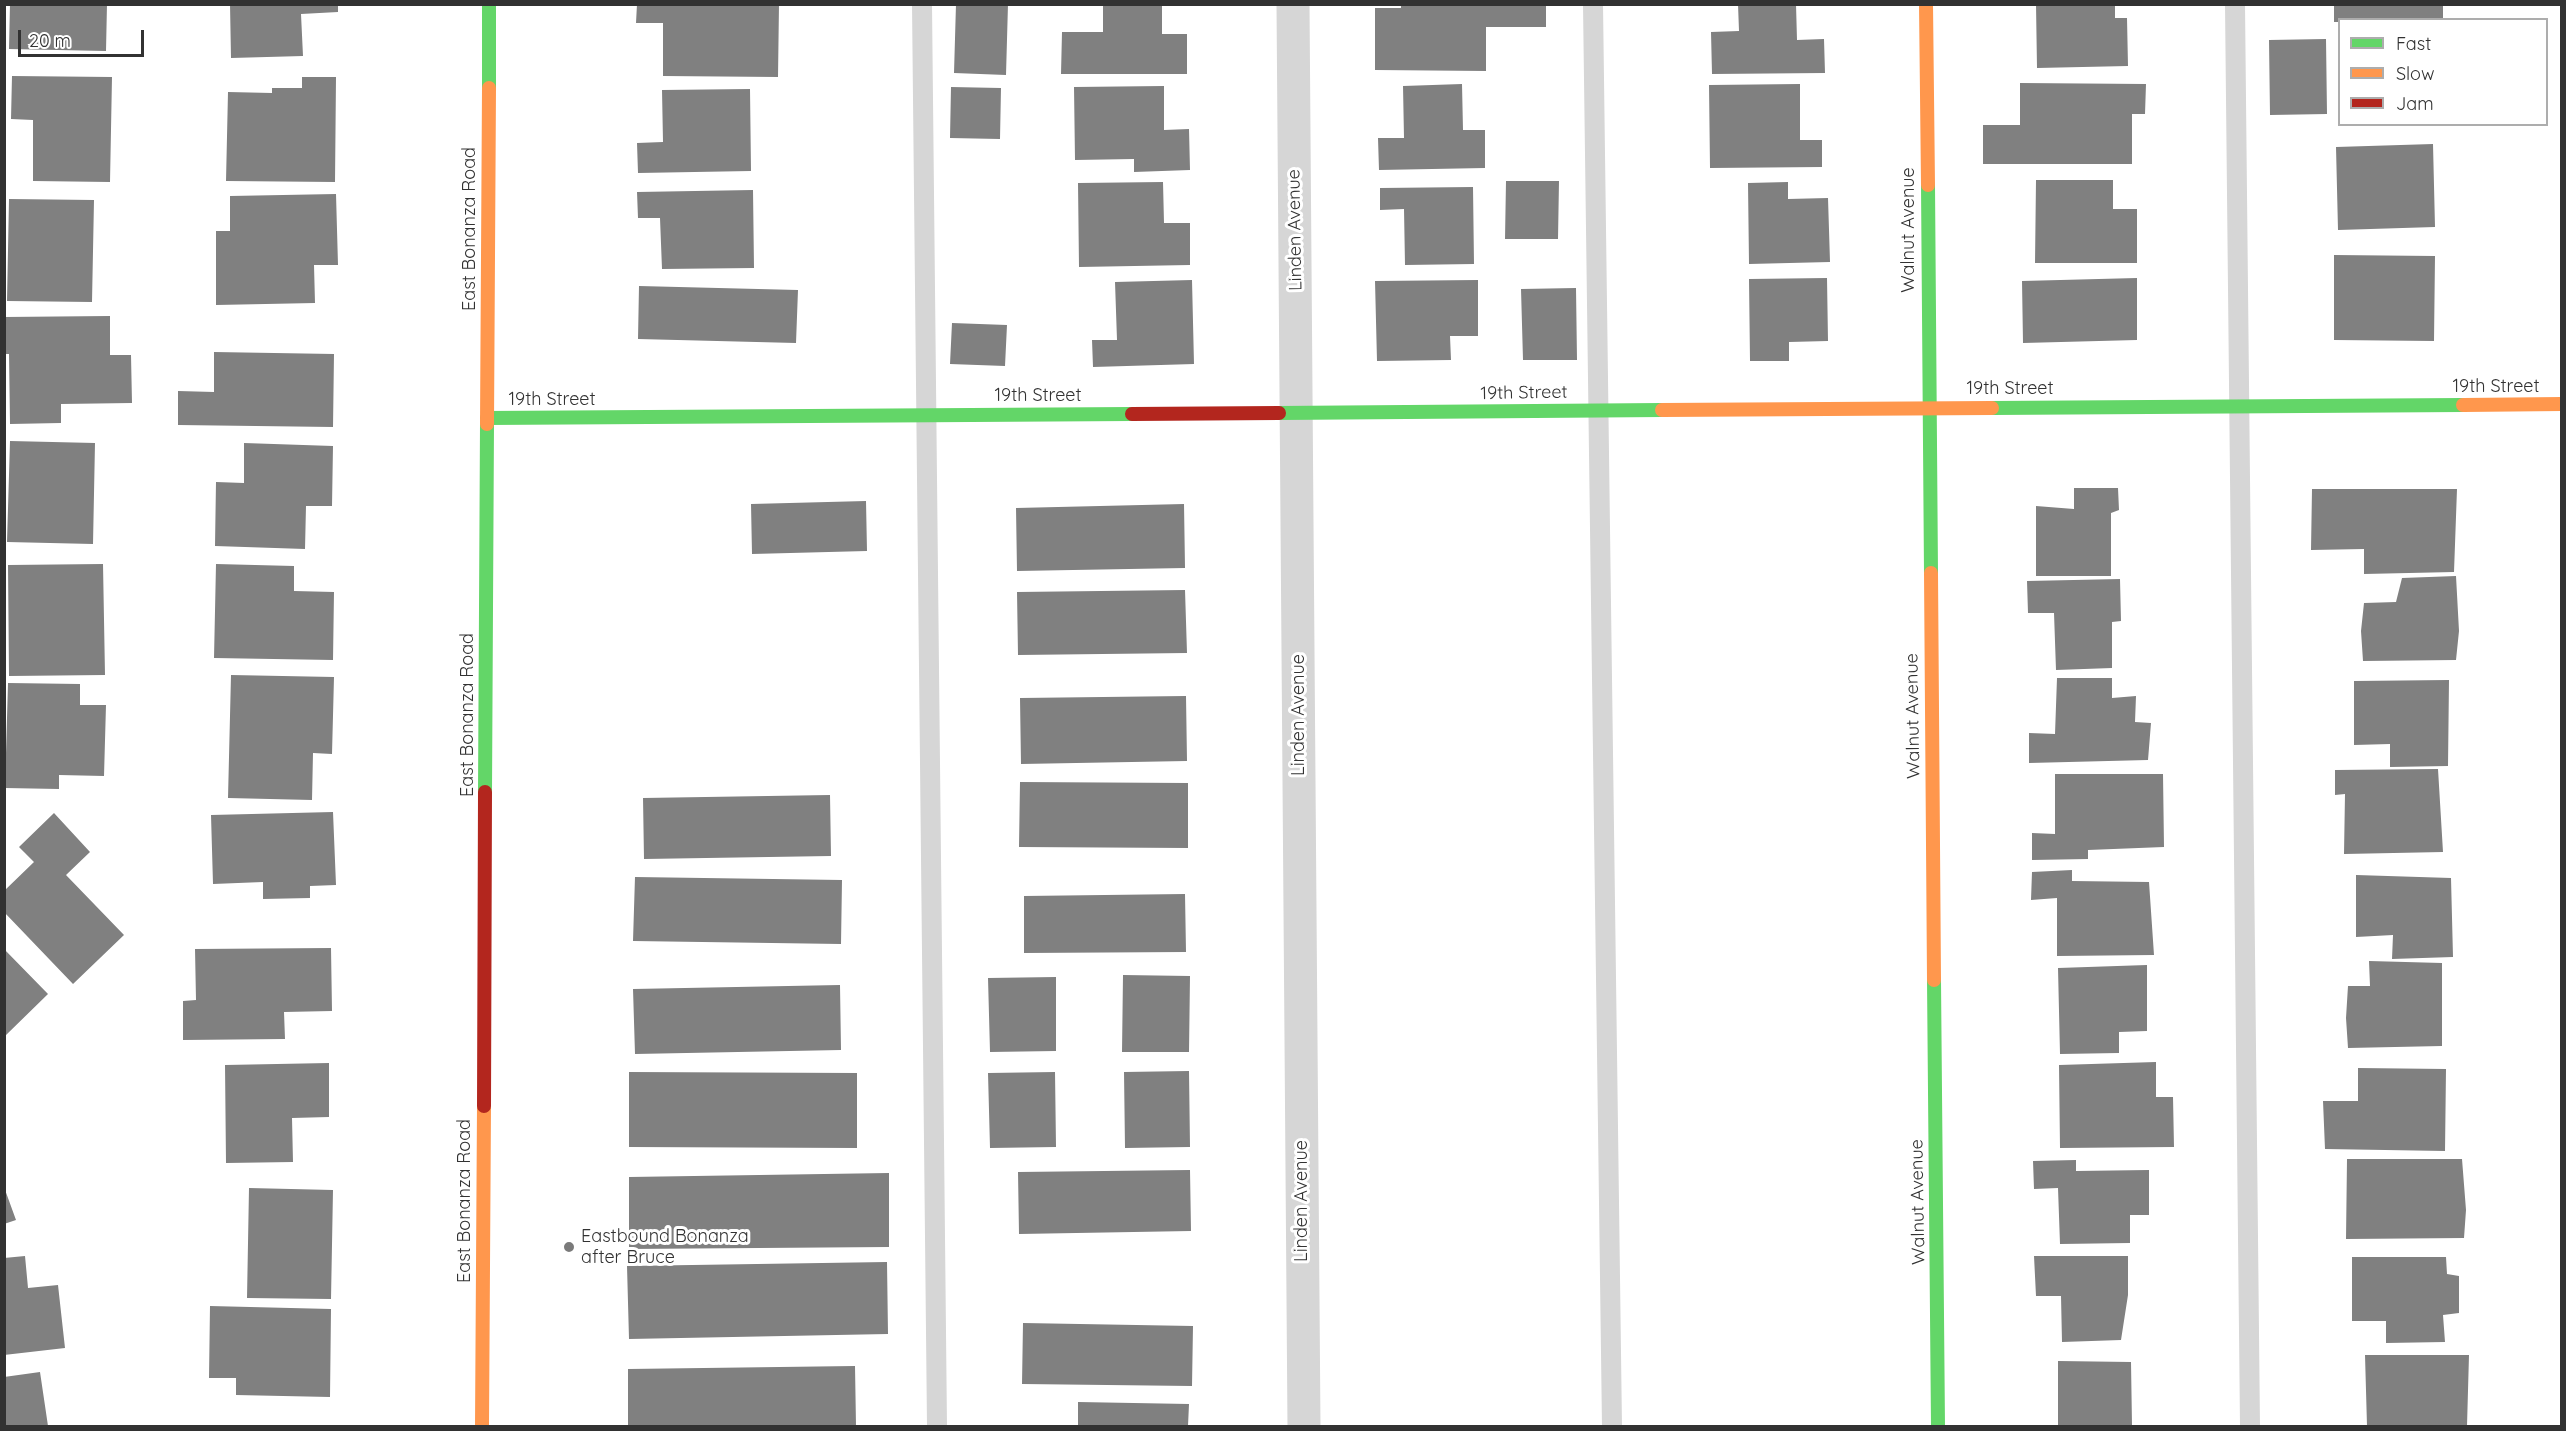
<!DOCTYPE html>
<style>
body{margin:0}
#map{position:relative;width:2566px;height:1431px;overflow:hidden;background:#fff;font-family:Quicksand,sans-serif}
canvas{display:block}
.frame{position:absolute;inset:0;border:6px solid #323232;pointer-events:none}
.legend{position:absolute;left:2338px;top:18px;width:210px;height:108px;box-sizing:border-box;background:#fff;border:2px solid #adadad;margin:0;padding:8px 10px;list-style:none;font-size:18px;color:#323232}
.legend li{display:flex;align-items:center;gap:12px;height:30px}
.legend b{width:30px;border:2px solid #adadad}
.scale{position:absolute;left:18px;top:30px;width:126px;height:27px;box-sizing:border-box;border:3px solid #323232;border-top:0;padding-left:8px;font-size:18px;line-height:21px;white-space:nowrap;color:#323232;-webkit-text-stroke:4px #fff;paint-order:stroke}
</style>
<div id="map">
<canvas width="2566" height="1431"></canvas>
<div class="frame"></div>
<ul class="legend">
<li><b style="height:8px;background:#63d668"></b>Fast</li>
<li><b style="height:8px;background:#ff974d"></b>Slow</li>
<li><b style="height:8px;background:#b3261e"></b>Jam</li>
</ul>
<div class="scale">20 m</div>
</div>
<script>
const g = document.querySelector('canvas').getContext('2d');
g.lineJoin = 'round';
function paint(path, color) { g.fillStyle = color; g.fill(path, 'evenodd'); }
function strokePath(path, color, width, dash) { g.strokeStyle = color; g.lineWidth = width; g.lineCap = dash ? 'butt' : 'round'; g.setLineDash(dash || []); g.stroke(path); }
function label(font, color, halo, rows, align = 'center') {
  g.font = font + ' Quicksand,sans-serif'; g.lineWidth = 6; g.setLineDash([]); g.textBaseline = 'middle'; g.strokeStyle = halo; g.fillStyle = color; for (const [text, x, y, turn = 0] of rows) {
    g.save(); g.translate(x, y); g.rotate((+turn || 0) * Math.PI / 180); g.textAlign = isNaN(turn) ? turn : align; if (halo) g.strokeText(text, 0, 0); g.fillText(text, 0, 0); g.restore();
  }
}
paint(new Path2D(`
 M10,4H107L106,51L9,49Z
 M230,4H338V12L301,14L303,56L231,58Z
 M637,4H779L778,77L663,76V23H636Z
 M956,4H1008L1006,75L954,73Z
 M1103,4H1162V34H1187V74H1061L1062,32H1103Z
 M1401,4H1546V27H1486V71L1375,70V8H1401Z
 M1738,4H1796L1797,40L1824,39L1825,73L1712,74L1711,32L1739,31Z
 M2036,4H2115V18H2127L2128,66L2037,68Z
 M2334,4H2443V20H2340V22H2334Z
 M2326,39L2327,114L2270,115L2269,40Z
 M12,76L112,77L110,182L33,181V120L11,119Z
 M302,77H336L335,182L226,181L228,92L272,93V88H302Z
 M2020,83L2146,84L2145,114H2132V164H1983V125H2020Z
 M1462,84L1463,130H1485V168L1379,170L1378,138H1404L1403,86Z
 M1800,84V140H1822V167L1710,168L1709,85Z
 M1164,86V130L1189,129L1190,170L1134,172V159L1075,160L1074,87Z
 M951,87L1001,88L1000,139L950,138Z
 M750,89L751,171L638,173L637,143L663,142L662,90Z
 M2433,144L2435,227L2338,230L2336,147Z
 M2036,180H2113V209H2137V263H2035Z
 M1506,181H1559L1558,239H1505Z
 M1163,182L1164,223H1190V265L1079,267L1078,183Z
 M1788,182V199L1828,198L1830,262L1749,264L1748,183Z
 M1473,187L1474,264L1405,265L1404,209L1380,210V188Z
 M753,190L754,268L662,269L660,218H638L637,192Z
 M336,194L338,265H314L315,303L216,305V231H230V196Z
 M9,199L94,200L92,302L7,301Z
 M2334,255L2435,256L2434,341L2334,340Z
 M1827,278L1828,341L1789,342V361H1750L1749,279Z
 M2137,278V340L2023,343L2022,281Z
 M1192,280L1194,364L1093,367L1092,340H1117L1115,282Z
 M1478,280V336H1450L1451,360L1377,361L1375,281Z
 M639,286L798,290L796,343L638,339Z
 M1576,288L1577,360H1523L1521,289Z
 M110,316V355H131L132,403L61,404V423L10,424L9,354H4V317Z
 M952,323L1007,325L1005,366L950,364Z
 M214,352L334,354L333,427L178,425V391L214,392Z
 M10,441L95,443L93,544L7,542Z
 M244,443L333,446L332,506H306L305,549L215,546L216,482L244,483Z
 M2074,488H2118L2119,510L2111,513V576H2036V506L2074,509Z
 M2312,489H2457L2454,572L2364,574V549L2311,550Z
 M866,501L867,551L752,554L751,504Z
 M1184,504L1185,568L1017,571L1016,508Z
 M103,564L105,675L9,676L8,565Z
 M216,564L294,566V591L334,592L333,660L214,658Z
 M2456,576L2459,631L2456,660L2363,661L2361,631L2364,603L2396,602L2402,578Z
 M2120,579L2121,621L2112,622V668L2056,670L2054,613H2028L2027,581Z
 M1185,590L1187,653L1018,655L1017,592Z
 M231,675L334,677L332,754L313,753L312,800L228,798Z
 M2057,678H2112V698L2136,696L2135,722L2151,723L2148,760L2029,763V733L2055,734Z
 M2449,680L2448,766L2390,767V744L2354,745V681Z
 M8,683L80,684V705H106L104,776L59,775V789L5,788Z
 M1186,696L1187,761L1021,764L1020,698Z
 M2438,769L2443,852L2344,854L2345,794L2335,795V770Z
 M2055,774H2163L2164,847L2088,850V859L2032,860V833L2055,834Z
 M1020,782L1188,783V848L1019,847Z
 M830,795L831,856L644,859L643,798Z
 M333,812L336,885L310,886V898L263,899V882L213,884L211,815Z
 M54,813L90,852L66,875L124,935L73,984L4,912V891L34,862L19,847Z
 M2072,870V881L2149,882L2154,955L2057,956V898L2031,900L2032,872Z
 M2356,875L2451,878L2453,957L2392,959L2393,935L2356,937Z
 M635,877L842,880L841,944L633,941Z
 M1185,894L1186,952L1024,953V896Z
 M331,948L332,1011L284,1012L285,1039L183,1040V1001L196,1000L195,949Z
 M4,949L48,994L4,1037Z
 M2369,961L2442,963V1046L2348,1048L2346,1018L2348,986H2370Z
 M2147,965V1031L2119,1032V1053L2060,1054L2058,968Z
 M1123,975L1190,976L1189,1052H1122Z
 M1056,977V1051L990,1052L988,978Z
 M840,985L841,1050L635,1054L633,989Z
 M2156,1062V1097H2173L2174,1147L2060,1148L2059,1065Z
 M329,1063V1117L292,1118L293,1162L226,1163L225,1065Z
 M2358,1068L2446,1069L2445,1151L2325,1149L2323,1101H2358Z
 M1189,1071L1190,1147L1125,1148L1124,1072Z
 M629,1072L857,1073V1148L629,1147Z
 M1055,1072L1056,1147L990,1148L988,1073Z
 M2347,1159H2462L2466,1210L2464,1238L2346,1239Z
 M2076,1160V1171L2149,1170V1215H2130V1243L2060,1244L2058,1188L2034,1189L2033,1161Z
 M1190,1170L1191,1231L1019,1234L1018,1172Z
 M889,1173V1247L629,1249V1177Z
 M4,1187L16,1220L4,1224Z
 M249,1188L333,1190L331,1299L247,1298Z
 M25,1256L28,1288L58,1285L65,1348L4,1355V1258Z
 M2034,1256H2128V1295L2121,1340L2062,1342L2061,1296H2036Z
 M2352,1257H2446L2447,1274L2459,1276V1313L2443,1315L2445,1342L2386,1343V1321H2352Z
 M887,1262L888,1334L629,1339L627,1266Z
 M210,1306L331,1309L330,1397L236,1395V1378H209Z
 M1023,1323L1193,1326L1192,1386L1022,1384Z
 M2365,1355H2469L2467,1426H2367Z
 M2058,1361L2131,1362L2132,1426H2058Z
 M855,1366L856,1426H628V1369Z
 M40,1372L48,1426H4V1377Z
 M1078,1402L1189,1404L1188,1426H1078Z`), '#808080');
strokePath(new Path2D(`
 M922,4L937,1426
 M1593,4L1612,1426
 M2235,4L2250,1426`), '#d6d6d6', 20);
strokePath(new Path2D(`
 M1293,4L1304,1426`), '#d6d6d6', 33);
strokePath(new Path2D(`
 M489,88V4
 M1928,185L1931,573
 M1992,408L2463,405
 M1279,413L1662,410
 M487,418L1132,414
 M485,792L487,424
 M1934,980L1938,1426`), '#63d668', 14);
strokePath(new Path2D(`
 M1926,4L1928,185
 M2463,405L2562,404
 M1662,410L1992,408
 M487,424L489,88
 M1931,573L1934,980
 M482,1426L484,1106`), '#ff974d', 14);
strokePath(new Path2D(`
 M1132,414L1279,413
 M484,1106L485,792`), '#b3261e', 14);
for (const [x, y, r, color] of [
 [569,1247,6,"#7a7a7a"]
]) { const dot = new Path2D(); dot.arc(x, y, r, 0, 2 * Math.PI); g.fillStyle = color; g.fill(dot); strokePath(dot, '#fff', 2); }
label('18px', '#323232', '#fff', [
 ["East Bonanza Road",470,229,-90],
 ["Linden Avenue",1295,230,-91],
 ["Walnut Avenue",1909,230,-90],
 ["19th Street",2496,387],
 ["19th Street",2010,389],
 ["19th Street",1524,393,-1],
 ["19th Street",1038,396],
 ["19th Street",552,400],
 ["East Bonanza Road",468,715,-90],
 ["Linden Avenue",1299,715,-90],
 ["Walnut Avenue",1913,716,-91],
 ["East Bonanza Road",465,1201,-90],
 ["Linden Avenue",1302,1201,-90],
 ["Walnut Avenue",1918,1202,-91]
]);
label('18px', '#323232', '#fff', [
 ["Eastbound Bonanza",581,1237],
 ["after Bruce",581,1258]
], 'left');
</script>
